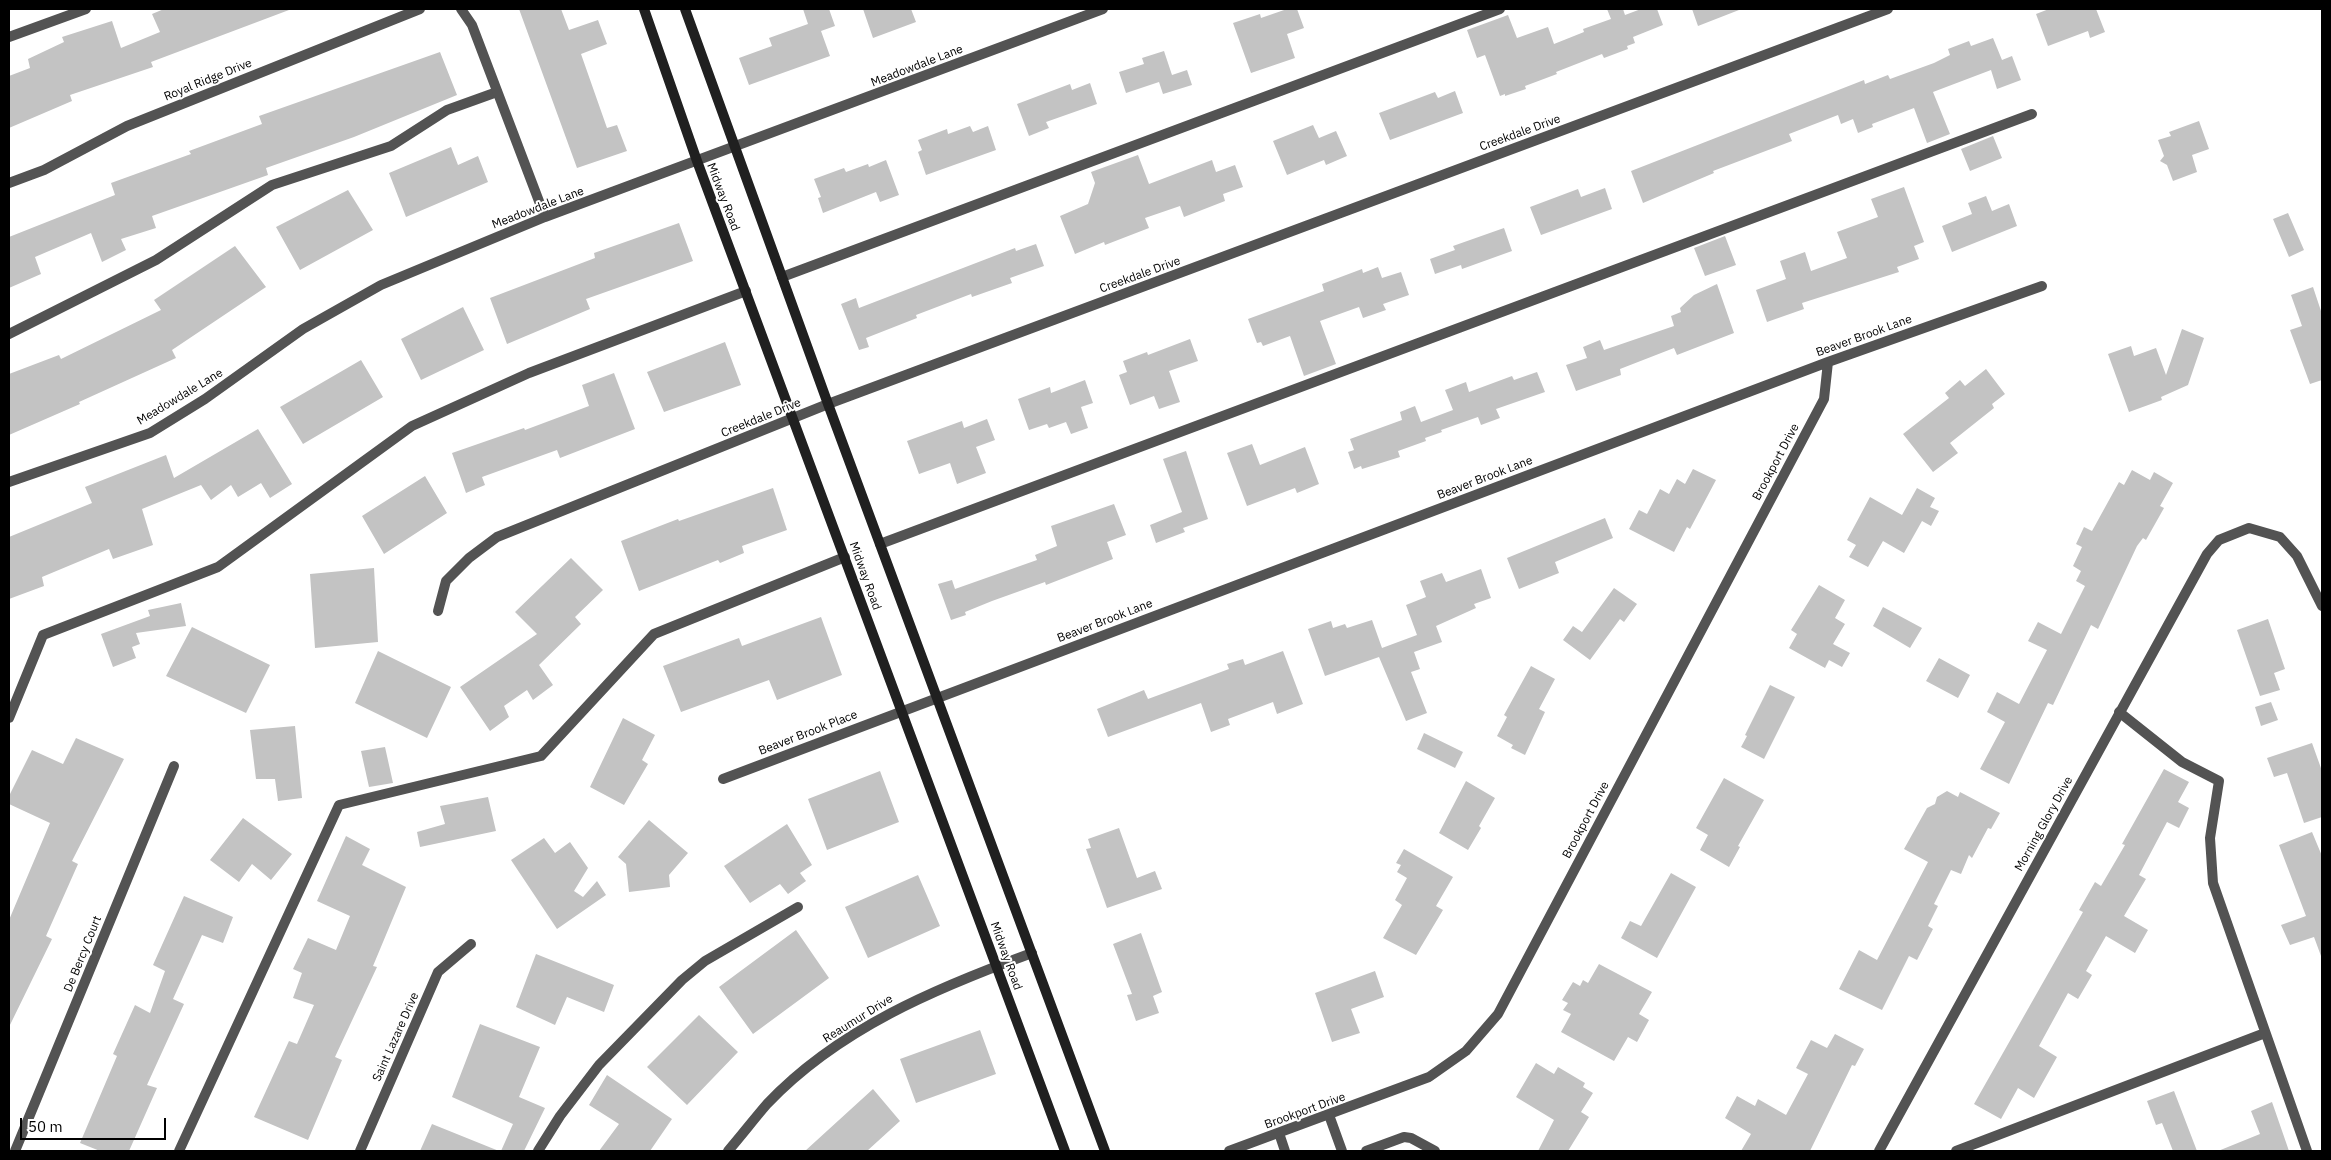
<!DOCTYPE html>
<style>
body{margin:0}
#map{position:relative;width:2331px;height:1160px;overflow:hidden;background:#fff;font-family:"IBM Plex Sans",sans-serif}
canvas{display:block}
.frame{position:absolute;inset:0;border:10px solid #000;pointer-events:none}
.scale{position:absolute;left:20px;top:1118px;width:146px;height:22px;box-sizing:border-box;border:2px solid #000;border-top:0;padding-left:6px;font-size:15px;line-height:18px;white-space:nowrap;color:#000;-webkit-text-stroke:4px #fff;paint-order:stroke}
</style>
<div id="map">
<canvas width="2331" height="1160"></canvas>
<div class="frame"></div>
<div class="scale">50 m</div>
</div>
<script>
const g = document.querySelector('canvas').getContext('2d');
g.lineJoin = 'round';
function paint(path, color) { g.fillStyle = color; g.fill(path, 'evenodd'); }
function strokePath(path, color, width, dash) { g.strokeStyle = color; g.lineWidth = width; g.lineCap = dash ? 'butt' : 'round'; g.setLineDash(dash || []); g.stroke(path); }
function label(font, color, halo, rows, align = 'center') {
  g.font = font + ' "IBM Plex Sans",sans-serif'; g.lineWidth = 4; g.setLineDash([]); g.textBaseline = 'middle'; g.strokeStyle = halo; g.fillStyle = color; for (const [text, x, y, turn = 0] of rows) {
    g.save(); g.translate(x, y); g.rotate((+turn || 0) * Math.PI / 180); g.textAlign = isNaN(turn) ? turn : align; if (halo) g.strokeText(text, 0, 0); g.fillText(text, 0, 0); g.restore();
  }
}
paint(new Path2D(`
 M164,9H288L289,10L151,62L153,67L70,95L72,101L9,128V76L30,68L28,59L64,42L62,37L112,21L121,48L160,32L152,14Z
 M519,9H561L569,30L598,20L607,44L581,54L607,128L617,125L627,151L577,168Z
 M803,9H829L835,26L821,31L830,56L749,85L739,58L772,46L769,38L808,24Z
 M863,9H911L916,22L873,38Z
 M1287,9H1297L1304,28L1287,34L1295,58L1251,73L1233,23L1260,14L1261,18Z
 M1607,9H1623L1625,15L1641,9H1657L1663,25L1633,37L1635,43L1627,46L1628,49L1604,58L1602,54L1556,72L1557,74L1525,86L1526,89L1505,96V94L1500,96L1485,55L1477,58L1467,30L1508,15L1517,38L1548,27L1554,44L1584,32L1583,29L1611,19Z
 M1692,9H1739V10L1698,26Z
 M2049,9H2096L2105,32L2090,38L2088,31L2048,46L2036,14Z
 M1993,38L2002,60L2012,56L2021,80L1997,89L1991,70L1933,92L1950,134L1927,143L1914,108L1872,124L1873,127L1858,133L1853,119L1841,124L1838,115L1789,134L1792,141L1713,171L1714,173L1643,203L1631,171L1864,80L1865,84L1888,75L1890,79L1934,63L1950,55L1948,49L1969,41L1971,46Z
 M1164,51L1172,75L1187,70L1192,85L1163,94L1159,82L1126,93L1119,72L1144,64L1142,58Z
 M440,52L457,95L354,137L266,168L268,175L152,216L156,228L121,239L126,250L102,262L91,233L35,257L41,274L9,288V237L115,195L111,183L191,154L189,151L262,124L259,116Z
 M1090,83L1097,104L1046,122L1049,128L1029,136L1017,104L1070,84L1072,90Z
 M1455,91L1463,113L1390,140L1379,113L1435,92L1438,98Z
 M2199,121L2209,149L2192,155L2197,172L2173,181L2167,165L2160,161L2164,156L2158,140L2171,136L2169,132Z
 M1313,125L1319,138L1336,131L1347,156L1326,165L1324,160L1287,175L1273,141Z
 M970,126L973,132L988,126L996,150L926,175L918,152L922,150L918,140L947,129L948,134Z
 M1993,136L2002,158L1970,171L1961,149Z
 M451,147L458,165L478,156L488,182L406,217L389,173Z
 M1138,155L1149,184L1212,160L1216,172L1235,165L1243,187L1223,194L1225,201L1184,217L1180,206L1145,218L1149,228L1105,245L1104,242L1075,254L1060,216L1088,204L1095,183L1091,172Z
 M886,160L899,195L880,202L876,192L823,213L818,198L821,197L814,179L844,168L846,172L868,164L869,167Z
 M1904,187L1924,242L1914,246L1919,259L1897,267L1899,272L1802,303L1804,309L1767,322L1756,290L1786,279L1780,261L1805,252L1811,271L1847,258L1837,232L1878,217L1871,199Z
 M1605,188L1612,209L1541,235L1530,207L1578,189L1581,197Z
 M348,190L373,230L300,270L276,227Z
 M1986,196L1992,211L2009,204L2017,226L1952,252L1942,226L1972,214L1968,203Z
 M2288,213L2304,250L2289,257L2273,219Z
 M679,223L693,261L586,299L590,309L507,344L490,298L595,258L594,253Z
 M1504,228L1512,251L1462,269L1461,265L1435,274L1430,259L1455,250L1453,246Z
 M1725,236L1736,265L1705,276L1694,248Z
 M1036,244L1044,266L1010,278L1012,283L972,297L971,294L916,315L917,318L866,338L869,347L859,350L841,304L856,298L859,308L1015,248L1016,251Z
 M235,246L266,287L172,350L176,358L79,402L80,404L9,435V374L59,355L61,359L161,310L154,300Z
 M1378,267L1382,278L1401,272L1409,295L1383,304L1386,310L1363,318L1359,307L1320,321L1336,364L1304,376L1290,336L1263,346L1261,342L1257,343L1248,319L1324,291L1322,284L1362,269L1363,273Z
 M1717,284L1734,333L1677,355L1674,348L1620,369L1621,375L1576,391L1566,365L1587,358L1583,347L1600,340L1604,350L1674,326L1671,316L1681,312L1680,308L1694,295Z
 M2313,287L2322,314V380L2310,384L2290,330L2302,326L2291,295Z
 M463,307L484,350L421,380L401,339Z
 M2182,329L2204,338L2188,385L2161,397L2162,400L2129,412L2108,354L2131,346L2134,356L2156,348L2166,375Z
 M1190,339L1198,361L1169,371L1180,402L1159,409L1154,396L1130,405L1119,375L1127,372L1123,361L1147,352L1148,355Z
 M725,342L741,385L664,412L647,372Z
 M361,360L383,397L303,444L280,407Z
 M1986,369L2005,394L1992,404L1994,408L1950,443L1958,453L1933,472L1903,434L1949,398L1945,393L1960,380L1965,386Z
 M1537,372L1545,392L1496,409L1500,418L1481,425L1478,417L1441,430L1442,432L1425,438L1426,441L1398,451L1400,457L1362,469L1361,466L1354,469L1348,452L1354,450L1350,439L1402,420L1400,412L1415,406L1421,422L1453,410L1445,390L1466,382L1469,392L1512,376L1514,380Z
 M614,373L635,429L560,458L557,450L482,477L485,485L466,493L452,453L524,428L525,430L589,406L582,385Z
 M1085,380L1093,403L1081,407L1088,428L1071,434L1066,422L1049,428L1047,424L1029,430L1018,399L1050,387L1051,393Z
 M987,419L995,440L976,447L986,473L957,484L950,463L919,474L907,441L962,421L964,428Z
 M258,429L292,484L270,498L261,483L238,497L231,485L211,500L201,485L142,509L153,545L113,559L109,549L42,577L44,586L9,599V537L92,503L85,487L166,455L174,478Z
 M1252,444L1260,465L1305,447L1319,484L1297,493L1295,488L1247,506L1227,453Z
 M1186,451L1208,519L1183,528L1185,532L1156,543L1150,525L1182,512L1163,459Z
 M1693,469L1716,480L1690,529L1687,527L1674,552L1629,529L1639,510L1647,514L1660,489L1669,494L1677,479L1685,484Z
 M2132,470L2150,480L2154,472L2173,483L2160,506L2164,508L2146,540L2143,538L2137,546L2098,629L2091,625L2053,705L2048,703L2009,784L1980,769L2005,722L1987,712L1997,692L2019,704L2047,650L2028,641L2038,622L2061,634L2085,586L2076,581L2081,571L2073,566L2082,547L2076,544L2084,527L2092,531L2119,482L2124,485Z
 M425,476L447,513L384,554L362,516Z
 M773,488L787,530L742,546L744,553L720,563L718,560L639,591L621,541L678,519L679,521Z
 M1917,488L1935,498L1930,507L1939,511L1931,526L1922,521L1904,553L1883,541L1868,567L1849,557L1856,545L1847,540L1870,497L1902,515Z
 M1114,504L1126,535L1107,542L1113,559L1046,585L1045,582L992,601L965,612L966,615L951,620L938,584L952,580L955,589L1037,560L1035,555L1057,546L1051,526Z
 M1605,518L1613,538L1555,562L1559,573L1519,589L1507,558Z
 M571,558L603,590L575,617L581,624L539,665L553,685L533,700L527,690L504,706L509,717L490,731L460,687L537,634L515,612Z
 M374,568L378,642L315,648L310,574Z
 M1481,569L1491,598L1474,604L1476,608L1436,626L1442,642L1414,652L1420,669L1411,672L1427,713L1406,721L1379,657L1325,676L1308,629L1331,621L1333,628L1345,624L1347,628L1372,620L1382,648L1417,635L1406,605L1426,597L1420,581L1442,573L1446,582Z
 M1819,585L1845,600L1835,618L1845,624L1833,644L1850,653L1842,667L1829,660L1825,668L1789,648L1797,634L1791,630Z
 M1614,588L1637,604L1624,622L1620,619L1590,660L1563,640L1573,626L1582,632Z
 M181,603L186,626L136,633L140,644L132,647L136,658L113,667L101,634L150,616L148,610Z
 M1883,607L1922,628L1910,648L1873,626Z
 M821,617L842,675L777,700L769,680L681,712L663,666L739,638L742,646Z
 M2268,619L2285,669L2274,673L2280,690L2260,696L2237,630Z
 M192,627L270,665L246,713L166,676Z
 M378,651L451,687L427,738L355,703Z
 M1283,651L1303,704L1277,714L1273,702L1228,719L1230,725L1211,732L1201,703L1108,737L1097,709L1144,690L1148,699L1229,669L1227,664L1243,659L1245,665Z
 M1939,658L1970,675L1958,698L1926,681Z
 M1531,666L1555,679L1539,709L1545,712L1525,755L1511,748L1513,745L1497,736L1507,717L1504,715Z
 M1770,685L1795,697L1764,759L1741,747L1747,736L1745,735Z
 M2271,702L2278,720L2261,726L2255,707Z
 M623,718L655,735L642,760L648,764L624,805L590,787Z
 M295,726L302,798L278,801L275,779H256L250,730Z
 M1424,733L1463,752L1455,768L1417,749Z
 M76,738L124,759L72,861L78,864L46,936L52,939L9,1027V920L50,823L9,804V796L32,750L63,764Z
 M2312,743L2322,771V817L2304,823L2287,773L2274,777L2267,758Z
 M385,747L393,783L369,787L361,751Z
 M2164,769L2189,782L2178,802L2189,808L2179,828L2167,822L2139,875L2146,879L2124,916L2148,930L2135,953L2106,936L2086,971L2092,975L2078,999L2068,993L2039,1046L2057,1057L2034,1098L2018,1088L2001,1119L1974,1104L2083,912L2079,910L2095,882L2101,886L2125,845L2122,844Z
 M880,771L899,822L827,850L808,799Z
 M1724,778L1764,800L1738,846L1740,847L1729,867L1700,850L1708,835L1696,828Z
 M1466,781L1495,798L1479,826L1481,828L1468,850L1439,833Z
 M1947,791L1958,797L1960,792L2000,813L1991,829L1988,828L1972,858L1969,855L1961,874L1951,870L1934,904L1938,906L1928,926L1933,929L1917,960L1909,956L1882,1010L1839,989L1859,950L1877,960L1928,862L1904,849L1927,808L1935,804L1937,797Z
 M488,797L496,831L420,847L417,832L445,824L440,806Z
 M243,818L292,854L271,880L252,864L239,882L210,860Z
 M649,820L688,853L669,875L670,887L629,892L626,864L618,857Z
 M787,824L812,865L800,873L806,881L788,894L780,884L750,903L724,866Z
 M1119,828L1137,878L1155,871L1162,889L1107,908L1086,849L1091,848L1088,839Z
 M2312,832L2322,856L2321,956L2314,937L2290,945L2281,925L2306,916L2279,845Z
 M346,836L370,849L362,865L406,887L373,966L377,967L335,1057L342,1060L308,1140L254,1117L289,1041L297,1044L314,1005L293,998L302,973L293,969L308,938L336,950L350,916L317,901Z
 M544,838L555,853L570,842L588,868L574,891L583,897L597,881L606,895L557,929L511,860Z
 M1404,849L1453,877L1436,906L1443,910L1416,955L1383,938L1402,905L1395,900L1407,878L1397,872L1401,865L1396,863Z
 M1671,873L1696,887L1657,958L1621,938L1630,921L1641,926Z
 M918,875L940,926L868,958L845,907Z
 M184,896L233,917L223,943L202,935L173,999L184,1004L147,1085L157,1088L129,1151H100L80,1143L117,1056L113,1054L135,1005L150,1013L165,971L153,965Z
 M796,930L829,978L753,1034L719,987Z
 M1141,933L1162,992L1153,996L1159,1013L1136,1021L1127,995L1132,994L1113,944Z
 M536,954L614,985L604,1012L567,997L555,1025L516,1007Z
 M1599,964L1652,992L1639,1014L1649,1020L1637,1042L1628,1037L1614,1061L1561,1032L1571,1014L1563,1010L1568,1003L1562,1000L1573,982L1580,986L1583,980L1588,983Z
 M1375,971L1384,997L1351,1009L1360,1033L1332,1042L1315,993Z
 M699,1015L738,1052L687,1105L647,1067Z
 M480,1024L540,1047L519,1097L545,1108L524,1151H501L513,1124L452,1097Z
 M980,1030L996,1074L916,1103L900,1059Z
 M1835,1034L1864,1049L1855,1066L1852,1065L1810,1151H1741L1751,1134L1725,1118L1737,1096L1755,1106L1758,1099L1786,1115L1808,1074L1796,1068L1811,1040L1827,1048Z
 M1536,1063L1554,1074L1558,1067L1585,1083L1583,1087L1593,1093L1581,1112L1589,1117L1568,1151H1538L1554,1120L1516,1097Z
 M607,1075L672,1119L650,1151H599L619,1124L589,1105Z
 M873,1089L900,1121L867,1151H805Z
 M2174,1091L2197,1151H2173L2162,1123L2156,1125L2147,1101Z
 M2272,1102L2289,1151H2218L2260,1134L2251,1111Z
 M432,1124L499,1151H420Z`), '#c3c3c3');
strokePath(new Path2D(`
 M9,37L86,9
 M782,277L1500,9
 M9,334L156,260L272,185L391,146L447,110L497,92
 M880,544L2032,114
 M2119,712L2182,762L2219,781L2210,838L2213,883L2307,1151
 M9,718L43,635L218,567L412,426L529,373L746,291
 M1329,1115L1342,1151
 M1279,1133L1285,1151
 M179,1151L339,805L541,756L654,634L845,557
 M538,1151L560,1116L599,1065L682,980L705,961L798,907
 M1366,1151L1404,1137L1411,1138L1435,1151
 M1956,1151L2265,1033`), '#535353', 10);
strokePath(new Path2D(`
 M461,9L472,25L545,217
 M9,183L44,170L127,126L420,9
 M9,482L150,433L205,399L303,329L381,285L545,217L1103,9
 M438,611L446,581L469,558L497,537L828,404L1888,9
 M723,779L1828,362L2042,286
 M15,1151L174,766
 M360,1151L438,972L471,944
 M728,1151C741,1136 754,1119 767,1104C838,1029 936,988 1032,953
 M1229,1151L1429,1077L1466,1051L1498,1014L1824,399L1828,362
 M1879,1151L2207,554L2219,540L2249,528L2280,537L2297,556L2322,606`), '#535353', 10);
strokePath(new Path2D(`
 M644,9L697,161L1065,1151
 M685,9L828,404L1105,1151`), '#202020', 10);
label('12px', '#000', '#fff', [
 ["Meadowdale Lane",917,66,-21],
 ["Royal Ridge Drive",208,80,-22],
 ["Creekdale Drive",1520,133,-20],
 ["Midway Road",723,197,69],
 ["Meadowdale Lane",538,208,-21],
 ["Creekdale Drive",1140,275,-20],
 ["Beaver Brook Lane",1864,336,-20],
 ["Meadowdale Lane",180,397,-31],
 ["Creekdale Drive",761,418,-22],
 ["Brookport Drive",1776,462,-62],
 ["Beaver Brook Lane",1485,478,-21],
 ["Midway Road",865,576,70],
 ["Beaver Brook Lane",1105,621,-21],
 ["Beaver Brook Place",808,733,-21],
 ["Brookport Drive",1586,820,-62],
 ["Morning Glory Drive",2044,824,-61],
 ["De Bercy Court",83,954,-68],
 ["Midway Road",1006,956,70],
 ["Reaumur Drive",858,1019,-32],
 ["Saint Lazare Drive",396,1037,-66],
 ["Brookport Drive",1305,1111,-20]
]);
</script>
